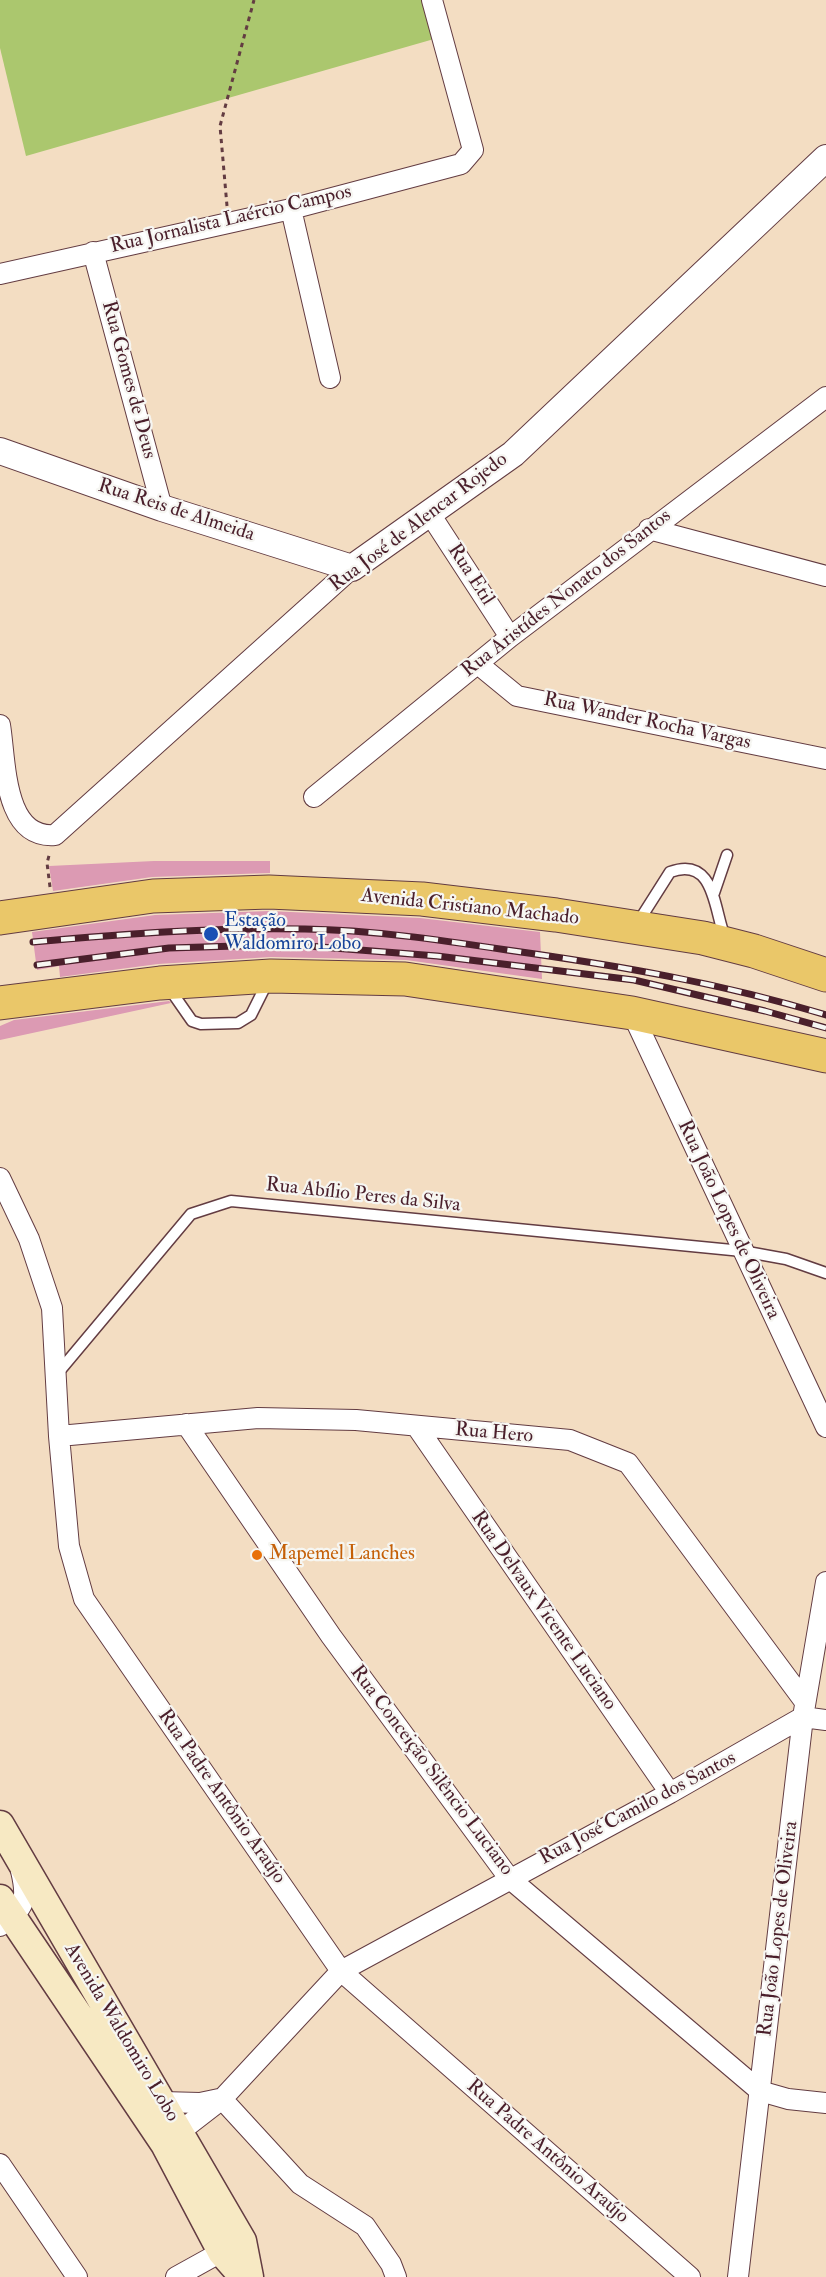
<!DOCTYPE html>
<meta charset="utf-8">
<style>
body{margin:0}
canvas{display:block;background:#f3ddc2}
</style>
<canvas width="826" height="2277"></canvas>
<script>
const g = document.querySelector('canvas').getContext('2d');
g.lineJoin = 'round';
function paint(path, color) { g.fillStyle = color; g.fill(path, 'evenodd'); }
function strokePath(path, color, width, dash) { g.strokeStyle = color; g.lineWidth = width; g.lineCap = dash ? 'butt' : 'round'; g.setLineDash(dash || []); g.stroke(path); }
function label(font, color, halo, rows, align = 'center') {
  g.font = font + ' "IM FELL Double Pica",serif'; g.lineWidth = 4.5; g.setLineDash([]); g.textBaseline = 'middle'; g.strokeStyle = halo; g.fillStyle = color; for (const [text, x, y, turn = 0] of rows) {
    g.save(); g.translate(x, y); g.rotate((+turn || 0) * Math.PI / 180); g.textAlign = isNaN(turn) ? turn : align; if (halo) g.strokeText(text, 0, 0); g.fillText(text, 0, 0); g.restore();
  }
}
paint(new Path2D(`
 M0,0H422L434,39L26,156L0,48Z`), '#abc76e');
paint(new Path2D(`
 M154,861H270V873L152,877L53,891L49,866Z
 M269,911L420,918L540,932L542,979L406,960L271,957L158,964L60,977L59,966L37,970L32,932L155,915Z
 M169,1001L171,1003L0,1040V1026L14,1020Z`), '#dc9ab3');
const service = new Path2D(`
 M714,893L727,855
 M637,924L670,872C716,855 714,913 725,937
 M169,988L192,1021L201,1024L238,1023L251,1015L268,981
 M57,1374L191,1214L231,1201L742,1251L786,1259L826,1273`);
const minor = new Path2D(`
 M291,209L330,378
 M93,252L162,508
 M0,274L291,209L461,164L473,150L432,0
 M430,514L510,637
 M649,529L826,576
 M478,664L517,696L826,759
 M0,725C6,761 3,839 55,835L352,568
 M314,797L510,637L826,397
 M632,1013L826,1427
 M0,1178L29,1239L52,1308L59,1436L69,1546L84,1599L341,1971L690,2277
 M186,1424L331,1636L509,1878L760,2091L788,2099L826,2103
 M417,1427L670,1793
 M59,1436L258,1418L356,1420L570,1440L628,1463L805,1702
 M0,1926C25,1909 28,1900 21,1871
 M222,2099L300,2184L365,2226L391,2264L396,2277
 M162,2102L200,2103L219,2099
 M169,2140L222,2099L341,1971L670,1793L803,1717L826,1720
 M0,2164L77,2277
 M176,2277L232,2246
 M738,2277L803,1717L826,1582`);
const tertiary = new Path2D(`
 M0,451L162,508L352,568L513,454L826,158`);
const secondary = new Path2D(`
 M0,1825L242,2241L249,2277
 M0,1899L165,2144L222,2252L244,2277`);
const trunk = new Path2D(`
 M0,918L153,896L269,892L422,899L556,915L703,938L754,951L826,975
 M0,1003L160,983L271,976L405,979L632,1013L826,1056`);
strokePath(service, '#633c42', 13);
strokePath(minor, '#633c42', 22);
strokePath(tertiary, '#633c42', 28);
strokePath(secondary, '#633c42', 31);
strokePath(trunk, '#633c42', 35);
strokePath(new Path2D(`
 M227,206L220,126L254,0
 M50,887L47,863L50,852`), '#633c42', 3, [4.5, 4.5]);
strokePath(service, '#fff', 10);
strokePath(minor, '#fff', 20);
strokePath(tertiary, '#fff', 26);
strokePath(secondary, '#f7e9c3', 28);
strokePath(trunk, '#eac769', 33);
const rail = new Path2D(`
 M33,942C124,934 214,927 305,929C372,930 440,940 507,950C615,965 721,983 826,1015
 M37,965L169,948L237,946H308L437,956L634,980L765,1011L826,1028`);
strokePath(rail, '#4a1f2b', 7);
strokePath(rail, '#f6f6f2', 4.5, [14]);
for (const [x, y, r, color] of [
 [211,934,8,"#1a4fb4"],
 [257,1555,6,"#e8710a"]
]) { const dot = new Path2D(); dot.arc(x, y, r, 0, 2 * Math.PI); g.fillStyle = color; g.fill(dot); strokePath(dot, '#f6f6f2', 2); }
label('20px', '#4a1f2b', '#f6f6f2', [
 ["Rua Jornalista Laércio Campos",231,220,-13],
 ["Rua Gomes de Deus",128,380,75],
 ["Rua Reis de Almeida",176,511,18],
 ["Rua José de Alencar Rojedo",419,523,-37],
 ["Rua Etil",470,575,57],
 ["Rua Aristídes Nonato dos Santos",567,594,-38],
 ["Rua Wander Rocha Vargas",647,722,12],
 ["Avenida Cristiano Machado",470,908,6],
 ["Rua Abílio Peres da Silva",363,1196,6],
 ["Rua João Lopes de Oliveira",728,1220,65],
 ["Rua Hero",494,1434,5],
 ["Rua Delvaux Vicente Luciano",543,1611,55],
 ["Rua Conceição Silêncio Luciano",431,1771,53],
 ["Rua Padre Antônio Araújo",221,1797,55],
 ["Rua José Camilo dos Santos",638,1809,-28],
 ["Rua João Lopes de Oliveira",779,1929,-83],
 ["Avenida Waldomiro Lobo",121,2033,59],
 ["Rua Padre Antônio Araújo",547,2152,41]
]);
label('20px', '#164399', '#f6f6f2', [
 ["Estação",224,922],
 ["Waldomiro Lobo",224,945]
], 'left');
label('20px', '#c56008', '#f6f6f2', [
 ["Mapemel Lanches",269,1555]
], 'left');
</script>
